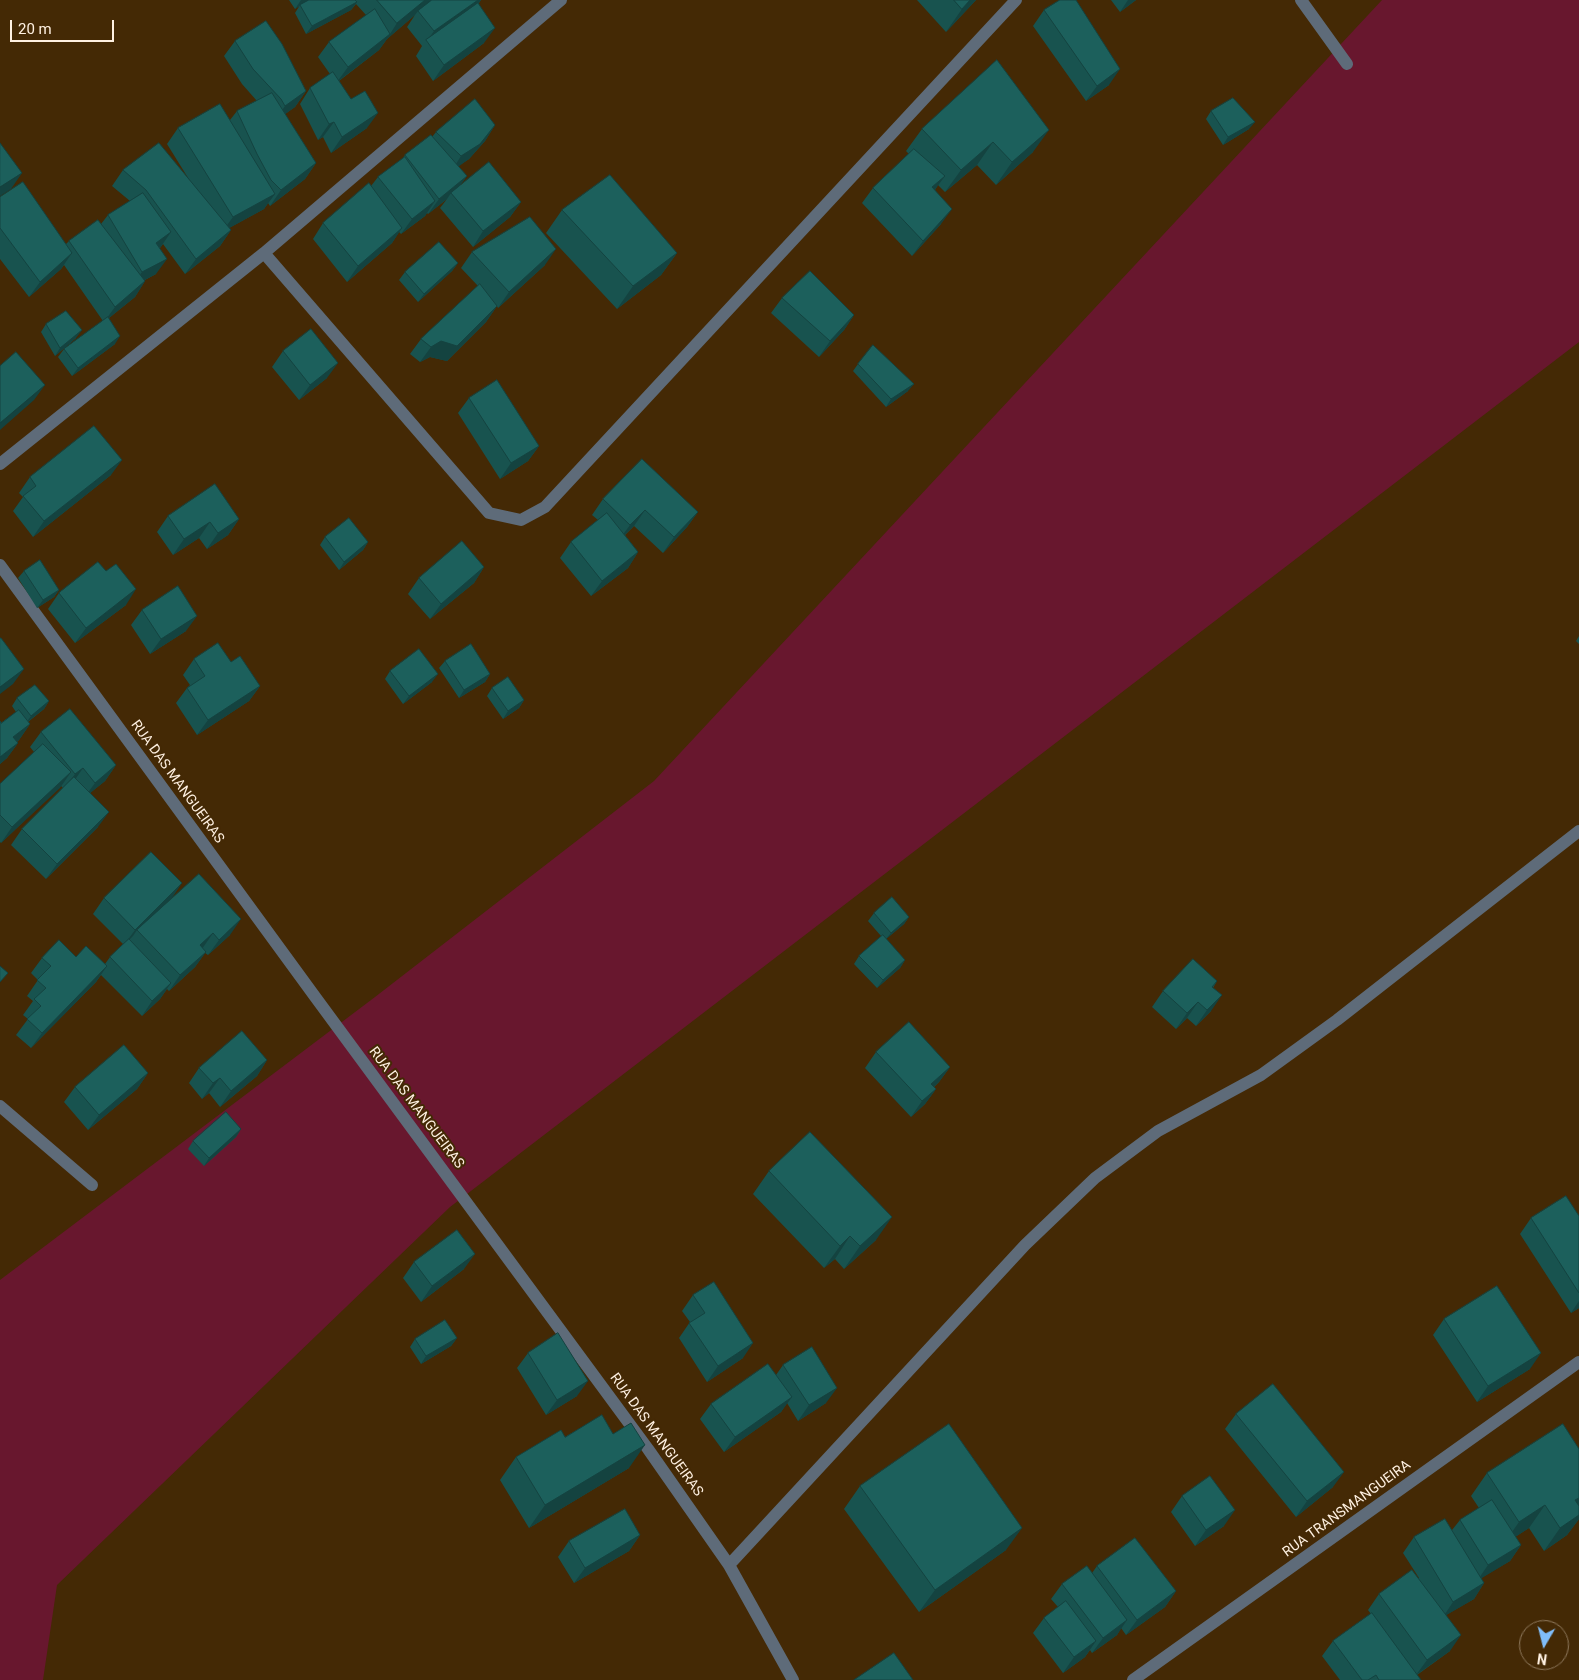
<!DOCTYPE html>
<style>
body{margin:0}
#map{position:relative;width:1579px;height:1680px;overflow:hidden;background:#442905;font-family:Roboto,sans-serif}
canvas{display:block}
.north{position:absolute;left:1519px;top:1620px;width:50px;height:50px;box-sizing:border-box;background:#442905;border:1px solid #8f795d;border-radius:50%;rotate:188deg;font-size:14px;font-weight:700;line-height:20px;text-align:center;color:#fff1e2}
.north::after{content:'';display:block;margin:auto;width:18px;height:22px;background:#80bdfa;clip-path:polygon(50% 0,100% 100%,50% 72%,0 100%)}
.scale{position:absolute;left:10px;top:20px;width:104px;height:22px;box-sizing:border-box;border:2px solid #fff1e2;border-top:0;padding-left:6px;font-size:15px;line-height:18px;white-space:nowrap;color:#fff1e2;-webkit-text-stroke:4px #442905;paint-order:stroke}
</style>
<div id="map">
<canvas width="1579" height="1680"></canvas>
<div class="north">N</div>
<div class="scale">20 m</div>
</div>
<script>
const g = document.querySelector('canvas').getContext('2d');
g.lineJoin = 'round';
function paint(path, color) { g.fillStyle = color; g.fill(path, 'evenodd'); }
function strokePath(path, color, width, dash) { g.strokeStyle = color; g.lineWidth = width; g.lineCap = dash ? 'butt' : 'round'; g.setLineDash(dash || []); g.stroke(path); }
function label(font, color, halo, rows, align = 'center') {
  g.font = font + ' Roboto,sans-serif'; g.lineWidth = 4; g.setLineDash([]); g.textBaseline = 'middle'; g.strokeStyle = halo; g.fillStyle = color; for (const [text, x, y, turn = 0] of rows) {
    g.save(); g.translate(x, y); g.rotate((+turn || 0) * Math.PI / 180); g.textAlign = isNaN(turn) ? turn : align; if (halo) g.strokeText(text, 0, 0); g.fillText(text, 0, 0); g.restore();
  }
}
paint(new Path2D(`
 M1382,0H1579V342L450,1207L57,1585L43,1680H0V1280L375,997L654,781Z`), '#68172e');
strokePath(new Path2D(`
 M1301,0L1347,64`), '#5e6b79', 12);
strokePath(new Path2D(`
 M264,253L489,513L521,520L545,507L1016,0
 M0,464L264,253L561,0
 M0,565L316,998L648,1449L729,1565L793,1680
 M0,1106L92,1185
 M729,1565L1025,1245L1095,1178L1158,1131L1261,1075L1337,1020L1579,831`), '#5e6b79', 12);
strokePath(new Path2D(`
 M1133,1680L1579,1362`), '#5e6b79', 12);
paint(new Path2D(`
 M289,0H308L295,9Z
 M309,0H481L479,3L484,43L433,81L416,56L422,46L407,27L415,15L387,39L379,50L339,81L367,128L331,153L323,137L318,140L300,104L310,88L330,74L318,57L329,42L366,15L356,4L351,10L306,34L295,13L300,5Z
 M917,0H976L946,32Z
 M1111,0H1136L1120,12Z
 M1044,10L1109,85L1086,101L1033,26Z
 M235,41L306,91L295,107L285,114L316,163L305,179L270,206L268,203L264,209L229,228L231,230L220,246L185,274L163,244L160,248L156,274L145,280V281L135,297L109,318L115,344L72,376L58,357L64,349L103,321L64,265L61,269L29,297L0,259V197L66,244L69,241L101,224L108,215L130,201L112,186L123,170L190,181L167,144L178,128L230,120L237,111L257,101L242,84L224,56Z
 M997,60L1033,152L996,185L977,165L945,192L938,185L935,190L941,224L912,256L862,203L873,188L909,154L906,151L922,129Z
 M1211,111L1249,129L1223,145L1206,119Z
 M495,125L485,141L469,159L458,166L467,176L460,185L521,202L510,217L473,247L440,208L447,199L428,214L427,213L425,216L401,234L399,232L392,243L347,282L313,239L323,223L371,186L378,177L402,159L405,155L432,137L436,132Z
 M562,210L677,253L661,275L617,309L546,233Z
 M472,252L545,265L498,308L497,306L486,322L447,361L430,357L420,362L410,354L421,339L478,286L461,268Z
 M458,263L452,271L418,302L399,280L405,272Z
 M782,298L854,315L844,330L819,357L771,313Z
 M46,324L76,338L55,356L41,332Z
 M283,351L327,378L299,400L272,367Z
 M858,364L908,391L886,407L853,371Z
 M469,398L539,446L528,461L500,479L458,413Z
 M111,475L33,537L13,511L23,497L19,493L30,477Z
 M603,499L698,512L687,527L663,553L634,526L625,535L638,552L628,568L591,596L560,558L571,542L598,520L592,515Z
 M168,516L239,519L228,535L207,549L199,538L173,555L157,532Z
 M325,537L368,542L363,550L339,570L320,545Z
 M484,567L474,583L430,619L408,594L419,578Z
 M24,571L59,590L54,597L37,608L18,578Z
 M59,593L126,605L75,643L48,609Z
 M142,610L186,631L150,654L131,625Z
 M1579,636V644L1576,641Z
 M194,659L231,662L260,686L249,701L197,735L176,703L187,688L190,685L183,675Z
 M445,661L490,674L485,682L459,698L439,668Z
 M390,671L432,682L403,704L385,679Z
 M492,688L524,700L519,708L503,719L487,696Z
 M17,698L49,701L44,709L28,722L30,724L19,740L17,742L18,743L7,758L0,764V721L1,723L16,712L12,706Z
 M41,732L116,765L105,781L90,793L98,827L46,879L11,845L22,829L63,788L61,786L1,843L0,842V784L34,752L30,747Z
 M104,898H172L165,905L230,935L208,955L205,953L195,967L169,991L167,989L160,999L142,1016L101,975L96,982L31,1048L16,1035L28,1019L23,1015L33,1001L27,996L38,980L31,973L42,958L76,957L105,964L110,957L123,944L93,914Z
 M874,913L909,917L904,924L886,939L905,960L900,968L877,988L854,964L859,956L881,936L868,921Z
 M1217,981L1213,988L1211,1011L1196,1026L1187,1018L1176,1029L1152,1007L1163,991Z
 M876,1052L950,1067L939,1082L934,1087L936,1089L925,1104L911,1117L865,1068Z
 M267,1060L257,1076L220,1107L209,1093L202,1099L189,1083L199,1068Z
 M148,1073L137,1089L88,1130L64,1102L75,1087Z
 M241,1129L236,1137L204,1166L188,1149L193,1141Z
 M769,1171L876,1240L844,1269L835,1259L824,1268L753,1194Z
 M1579,1216V1308L1571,1313L1520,1234L1531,1218Z
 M414,1262L464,1269L421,1302L403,1278Z
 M693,1295L743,1358L707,1382L679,1338L690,1322L682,1311Z
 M1444,1319L1530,1369L1477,1402L1433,1335Z
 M457,1338L451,1346L421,1364L410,1347L415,1339Z
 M528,1353L577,1396L546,1415L517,1368Z
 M783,1365L826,1403L798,1421L787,1403L781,1412L724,1452L700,1419L711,1404L776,1375Z
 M1236,1414L1333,1487L1296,1517L1225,1429Z
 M565,1437L629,1468L529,1528L500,1480L516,1457Z
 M1579,1449V1519L1567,1535L1544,1551L1529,1528L1515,1537L1521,1545L1510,1561L1481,1578L1484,1583L1474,1599L1446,1615L1450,1651L1417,1675L1421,1680H1340L1322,1656L1333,1641L1371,1614L1368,1610L1379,1594L1419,1578L1403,1553L1414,1537L1452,1530L1460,1520L1479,1508L1471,1496L1487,1473Z
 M860,1486L1006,1550L919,1612L844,1509Z
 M1182,1496L1224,1526L1195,1546L1171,1512Z
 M640,1535L629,1551L574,1583L558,1557L569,1541Z
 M1097,1566L1176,1591L1165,1607L1126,1635L1121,1628L1117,1635L1092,1653L1090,1650L1085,1657L1063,1673L1033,1633L1044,1618L1058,1607L1051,1599L1062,1584L1092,1573Z`), '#18534f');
paint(new Path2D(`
 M301,0H308L295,9Z
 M425,0H433L418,11L415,15L387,39L379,50L337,82L348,67L390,34L397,23Z
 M478,0H481L472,12L427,41L434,31Z
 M970,0H976L946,32L962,9Z
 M1128,0H1136L1120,12Z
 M357,2L351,10L306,34L312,26Z
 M495,28L484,43L433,81L444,65Z
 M1120,69L1109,85L1086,101L1097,86Z
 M306,91L295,107L274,122L285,106Z
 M378,113L367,128L331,153L342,137Z
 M334,122L323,137L318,140L329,124Z
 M1255,122L1249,129L1223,145L1228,137Z
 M495,125L485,141L469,159L451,172L461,156Z
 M1049,130L1033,152L996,185L1012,162Z
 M993,142L977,165L945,192L961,170Z
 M316,163L305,179L270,206L281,190Z
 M22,173L11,189L0,196V187Z
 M467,176L456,191L451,193L447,199L428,214L439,199Z
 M945,176L934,191L932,187Z
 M275,194L264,209L222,232L233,217Z
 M435,201L425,216L401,234L412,219Z
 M521,202L510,217L473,247L483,231Z
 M952,209L941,224L912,256L923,241Z
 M402,228L392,243L347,282L358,266Z
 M231,230L220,246L185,274L196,259Z
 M171,232L160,248L156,243Z
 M556,249L545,265L498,308L509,292Z
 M72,253L61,269L29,297L40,282Z
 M677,253L661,275L617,309L633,286Z
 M167,259L156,274L131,287L142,272Z
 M458,263L452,271L418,302L424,294Z
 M145,281L135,297L104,322L115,307Z
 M497,306L486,322L447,361L430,357L420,362L431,347Z
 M854,315L844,330L819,357L830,341Z
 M82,330L76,338L55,356L60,348Z
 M120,336L115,344L72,376L78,368Z
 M338,363L327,378L299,400L310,385Z
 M914,384L908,391L886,407L891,399Z
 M45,385L34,400L0,430V423Z
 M539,446L528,461L500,479L511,463Z
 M122,460L111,475L33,537L44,521Z
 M645,510L634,526L619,540L630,525Z
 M698,512L687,527L663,553L674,537Z
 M239,519L228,535L207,549L218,533Z
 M210,522L199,538L173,555L184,539Z
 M368,542L363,550L339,570L344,562Z
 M638,552L628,568L591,596L602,581Z
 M484,567L474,583L430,619L441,604Z
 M136,589L126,605L75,643L86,628Z
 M59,590L54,597L37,608L43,600Z
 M197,616L186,631L150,654L161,639Z
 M24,669L13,684L0,694V687Z
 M438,674L432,682L403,704L409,696Z
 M490,674L485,682L459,698L464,690Z
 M260,686L249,701L197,735L208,720Z
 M524,700L519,708L503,719L508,711Z
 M49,701L44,709L26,723L31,716Z
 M30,724L19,740L2,753L13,737Z
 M18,743L7,758L0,764V757Z
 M116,765L105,781L84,798L95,783Z
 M83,768L72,784L64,790L75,774Z
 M71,772L60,788L1,843L12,827Z
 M109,812L98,827L46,879L57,864Z
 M182,883L172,898L138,931L137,930L133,936L124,945L135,930Z
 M909,917L904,924L885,940L891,933Z
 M241,919L230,935L208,955L219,940Z
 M213,933L202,949L200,945Z
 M206,952L195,967L169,991L180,975Z
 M905,960L900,968L877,988L883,980Z
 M107,966L96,982L31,1048L42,1033Z
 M171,983L160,999L142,1016L152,1001Z
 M1222,995L1211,1011L1196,1026L1207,1010Z
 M1198,1002L1187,1018L1176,1029L1187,1013Z
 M267,1060L257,1076L220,1107L231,1091Z
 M950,1067L939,1082L920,1100L931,1084Z
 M148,1073L137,1089L88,1130L99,1115Z
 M220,1078L209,1093L202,1099L213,1083Z
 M936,1089L925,1104L911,1117L922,1101Z
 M241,1129L236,1137L204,1166L209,1158Z
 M892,1217L876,1240L844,1269L860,1246Z
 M850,1236L835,1259L824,1268L840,1246Z
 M475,1254L464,1269L421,1302L432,1286Z
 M1579,1301V1308L1571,1313Z
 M457,1338L451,1346L421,1364L426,1356Z
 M753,1343L743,1358L707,1382L718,1366Z
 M1541,1353L1530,1369L1477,1402L1488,1386Z
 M588,1381L577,1396L546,1415L557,1400Z
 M837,1388L826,1403L798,1421L809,1405Z
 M792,1397L781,1412L724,1452L735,1437Z
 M645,1445L629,1468L529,1528L545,1505Z
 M1344,1472L1333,1487L1296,1517L1307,1501Z
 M1579,1498V1511L1575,1500Z
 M1545,1505L1529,1528L1503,1545L1519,1522Z
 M1235,1510L1224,1526L1195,1546L1206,1530Z
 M1579,1515V1519L1567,1535L1544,1551L1560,1528Z
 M1022,1528L1006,1550L919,1612L935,1590Z
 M640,1535L629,1551L574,1583L585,1568Z
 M1521,1545L1510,1561L1477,1581L1488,1565Z
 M1484,1583L1474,1599L1443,1617L1453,1602Z
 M1176,1591L1165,1607L1126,1635L1137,1620Z
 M1127,1620L1117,1635L1092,1653L1103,1638Z
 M1461,1635L1450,1651L1416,1675L1427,1660Z
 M1096,1641L1085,1657L1063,1673L1074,1657Z`), '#144340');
const building = new Path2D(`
 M309,0H355L357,2L312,26L300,5Z
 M377,0H425L397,23Z
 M432,0H478L434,31L418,11Z
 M954,0H970L962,9Z
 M1060,0H1076L1120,69L1097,86L1044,10Z
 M478,3L495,28L444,65L426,40Z
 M375,9L390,34L348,67L329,42Z
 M266,21L282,44L306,91L285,106L281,99L253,69L235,41Z
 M997,60L1049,130L1012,162L993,142L961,170L922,129Z
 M333,72L351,99L365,91L378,113L342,137L334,122L329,124L310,88Z
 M272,93L316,163L281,190L271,180L257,154L237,111Z
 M1233,98L1255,122L1228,137L1211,111Z
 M475,99L495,125L480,144L461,156L436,132Z
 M220,104L275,194L233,217L178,128Z
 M431,135L467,176L439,199L405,155Z
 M0,143L22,173L0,187Z
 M159,143L231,230L196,259L146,190L123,170Z
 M914,149L945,176L932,187L952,209L923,241L873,188Z
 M405,157L435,201L412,219L378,177Z
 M489,162L521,202L483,231L451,193Z
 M610,175L677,253L633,286L562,210Z
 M23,182L72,253L40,282L0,228V197Z
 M369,183L402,228L358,266L323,223Z
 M143,193L171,232L156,243L167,259L142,272L108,215Z
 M530,217L556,249L509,292L472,252Z
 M98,220L145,281L115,307L69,241Z
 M439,242L458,263L424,294L405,272Z
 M810,271L854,315L830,341L782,298Z
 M480,284L497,306L457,346L441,341L431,347L421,339Z
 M66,311L82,330L60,348L46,324Z
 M108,317L120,336L78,368L64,349Z
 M311,329L338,363L310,385L283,351Z
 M873,345L914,384L891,399L858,364Z
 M16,352L45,385L0,423V366Z
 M497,380L539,446L511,463L469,398Z
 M94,426L122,460L44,521L23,496L36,486L30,477Z
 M642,459L698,512L674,537L645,510L630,525L603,499Z
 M215,484L239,519L218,533L210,522L184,539L168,516Z
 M607,513L638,552L602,581L571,542Z
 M349,518L368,542L344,562L325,537Z
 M462,541L484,567L441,604L419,578Z
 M40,560L59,590L43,600L24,571Z
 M98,562L106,571L116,564L136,589L86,628L59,593Z
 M178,586L197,616L161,639L142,610Z
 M0,638H1L24,669L0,687Z
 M218,643L231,662L240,656L260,686L208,720L187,688L205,676L194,659Z
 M471,644L490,674L464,690L445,661Z
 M419,649L438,674L409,696L390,671Z
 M508,677L524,700L508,711L492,688Z
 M35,685L49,701L31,716L17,698Z
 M70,709L116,765L95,783L83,768L75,774L41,732Z
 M19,710L30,724L13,737L18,743L0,757V721L1,723Z
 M43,744L71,772L12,827L0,815V784Z
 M74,777L109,812L57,864L22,829Z
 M151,852L182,883L135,930L104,898Z
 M199,874L241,919L219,940L213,933L200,945L206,952L180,975L137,930Z
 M892,897L909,917L891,933L874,913Z
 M883,935L905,960L883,980L859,956Z
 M129,939L171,983L152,1001L110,957Z
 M59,940L76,957L86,946L107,966L42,1033L27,1019L41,1006L34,999L46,988L37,980L51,966L42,958Z
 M1193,959L1217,981L1212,987L1222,995L1207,1010L1198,1002L1187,1013L1163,991Z
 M0,966L8,973L0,982Z
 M909,1022L950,1067L931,1084L936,1089L922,1101L876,1052Z
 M242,1031L267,1060L231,1091L220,1078L213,1083L199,1068Z
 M124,1045L148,1073L99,1115L75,1087Z
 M226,1112L241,1129L209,1158L193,1141Z
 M810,1132L892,1217L860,1246L850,1236L840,1246L769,1171Z
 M1566,1196L1579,1216V1293L1531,1218Z
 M457,1230L475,1254L432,1286L414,1262Z
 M714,1282L753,1343L718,1366L689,1323L705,1313L693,1295Z
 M1497,1286L1541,1353L1488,1386L1444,1319Z
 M445,1320L457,1338L426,1356L415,1339Z
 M558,1333L588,1381L557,1400L528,1353Z
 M812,1347L837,1388L809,1405L783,1365Z
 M768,1364L792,1397L735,1437L711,1404Z
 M1273,1384L1344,1472L1307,1501L1236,1414Z
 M602,1415L613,1434L631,1423L645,1445L545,1505L516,1457L561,1430L565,1437Z
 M949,1424L1022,1528L935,1590L860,1486Z
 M1563,1424L1579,1449V1498L1575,1500L1579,1506V1515L1560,1528L1545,1505L1519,1522L1487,1473Z
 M1210,1476L1235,1510L1206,1530L1182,1496Z
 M1492,1500L1521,1545L1488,1565L1460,1520Z
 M625,1509L640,1535L585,1568L569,1541Z
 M1445,1519L1484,1583L1453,1602L1414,1537Z
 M1135,1538L1176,1591L1137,1620L1097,1566Z
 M1087,1566L1127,1620L1103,1638L1062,1584Z
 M1412,1570L1461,1635L1427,1660L1379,1594Z
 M1066,1601L1096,1641L1074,1657L1044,1618Z
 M1372,1613L1421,1680H1379L1376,1675L1368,1680H1362L1333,1641Z
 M894,1653L913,1680H854Z`);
paint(building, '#1c605c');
strokePath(building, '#144340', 1);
label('14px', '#fff1e2', '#442905', [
 ["RUA DAS MANGUEIRAS",177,782,54],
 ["RUA DAS MANGUEIRAS",416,1108,53],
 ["RUA DAS MANGUEIRAS",656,1435,54],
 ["RUA TRANSMANGUEIRA",1347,1509,-36]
]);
</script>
